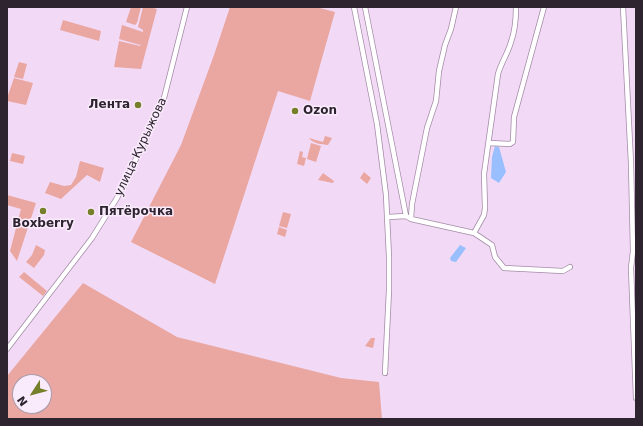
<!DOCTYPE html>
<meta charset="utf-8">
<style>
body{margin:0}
#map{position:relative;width:643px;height:426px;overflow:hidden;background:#f2daf6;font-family:"DejaVu Sans",sans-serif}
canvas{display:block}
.frame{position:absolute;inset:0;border:8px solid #2d242f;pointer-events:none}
.north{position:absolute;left:12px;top:374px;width:40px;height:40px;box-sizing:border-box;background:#faebfc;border:1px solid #a89baa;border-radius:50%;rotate:234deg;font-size:11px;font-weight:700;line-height:16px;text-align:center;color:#2d242f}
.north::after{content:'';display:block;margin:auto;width:14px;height:18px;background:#767f2a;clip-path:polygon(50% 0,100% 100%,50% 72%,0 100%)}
</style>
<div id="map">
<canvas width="643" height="426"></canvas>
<div class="frame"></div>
<div class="north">N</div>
</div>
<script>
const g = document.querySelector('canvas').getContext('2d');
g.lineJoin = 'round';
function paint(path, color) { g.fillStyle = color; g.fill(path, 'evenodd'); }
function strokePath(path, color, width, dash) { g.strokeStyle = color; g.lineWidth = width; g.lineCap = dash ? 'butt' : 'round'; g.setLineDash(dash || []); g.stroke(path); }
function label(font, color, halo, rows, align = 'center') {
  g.font = font + ' "DejaVu Sans",sans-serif'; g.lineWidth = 3; g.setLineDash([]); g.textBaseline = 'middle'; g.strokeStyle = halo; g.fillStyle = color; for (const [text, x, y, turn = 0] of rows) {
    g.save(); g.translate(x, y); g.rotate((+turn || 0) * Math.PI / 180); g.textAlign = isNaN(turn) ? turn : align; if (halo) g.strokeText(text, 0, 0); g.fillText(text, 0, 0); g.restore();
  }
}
paint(new Path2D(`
 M131,7H141L137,23L135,25L126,22Z
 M143,7H149L157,9L141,69L114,67L119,41L140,46L141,43L140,45L119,39L122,25L143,32V30L138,27Z
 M230,7H316L335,12L310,101L278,91L215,284L131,242L181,145L214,55Z
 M63,20L101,31L99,41L60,30Z
 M19,62L27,64L23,79L14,77Z
 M14,78L33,83L26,105L7,101V98Z
 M325,136L332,138L328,145C322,144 313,144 309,138L323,142Z
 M311,143L321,146L316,162L307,159Z
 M300,151L303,152L302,157L306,158L304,166L297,164Z
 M12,153L25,156L23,164L10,161Z
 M80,161L104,168L100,182L87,175L61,199L45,193L50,182L64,186L71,185L76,177Z
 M364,172L371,178L367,184L360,178Z
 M323,173L334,181L333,183L318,180Z
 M7,195L36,203L17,261L10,251L21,209L7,205Z
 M283,212L291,214L287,228L279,226Z
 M279,227L287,230L285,237L277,234Z
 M36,245L45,250L44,255L34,268L26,262L32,255Z
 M24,272L47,291L43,296L19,277Z
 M83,283L177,337L341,378L379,382L382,419H7V376ZM20,382H44V406H20Z
 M371,338H375L373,348L365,346Z`), '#eaa6a1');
paint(new Path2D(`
 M495,146L499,147L506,172L499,183L491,178L492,157Z
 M460,245L466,248L456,262L451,261L450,258Z`), '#99bffe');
const minor = new Path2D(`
 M354,7L377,124L386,195L389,257V290L385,373
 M365,7L406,216L411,219L474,233L492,245L495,257L504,268L563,271L570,267
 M623,7L631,163L633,251L631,268L636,398
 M489,143L510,144L513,142L514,117L544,7
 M388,217L406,216
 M411,219L412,204L427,128L436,101L439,71L445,45L451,29L456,7
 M474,233L484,215L485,208L484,174L498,74C501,63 508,53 511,42C515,31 516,18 516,7
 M7,349L92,238L117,198L150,130L164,98L187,7`);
strokePath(minor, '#a28ba5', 6);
strokePath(minor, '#fff', 4.5);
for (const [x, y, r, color] of [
 [138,105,4,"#767f2a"],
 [295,111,4,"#767f2a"],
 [43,211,4,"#767f2a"],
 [91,212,4,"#767f2a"]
]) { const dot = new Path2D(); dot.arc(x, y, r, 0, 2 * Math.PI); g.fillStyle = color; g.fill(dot); strokePath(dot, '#faebfc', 1.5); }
label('bold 12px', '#2d242f', '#faebfc', [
 ["Лента",130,105,"right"],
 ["Ozon",303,111],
 ["Пятёрочка",99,212],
 ["Boxberry",43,224,"center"]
], 'left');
label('12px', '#2d242f', '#faebfc', [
 ["улица Курыжова",141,147,-65]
]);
</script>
